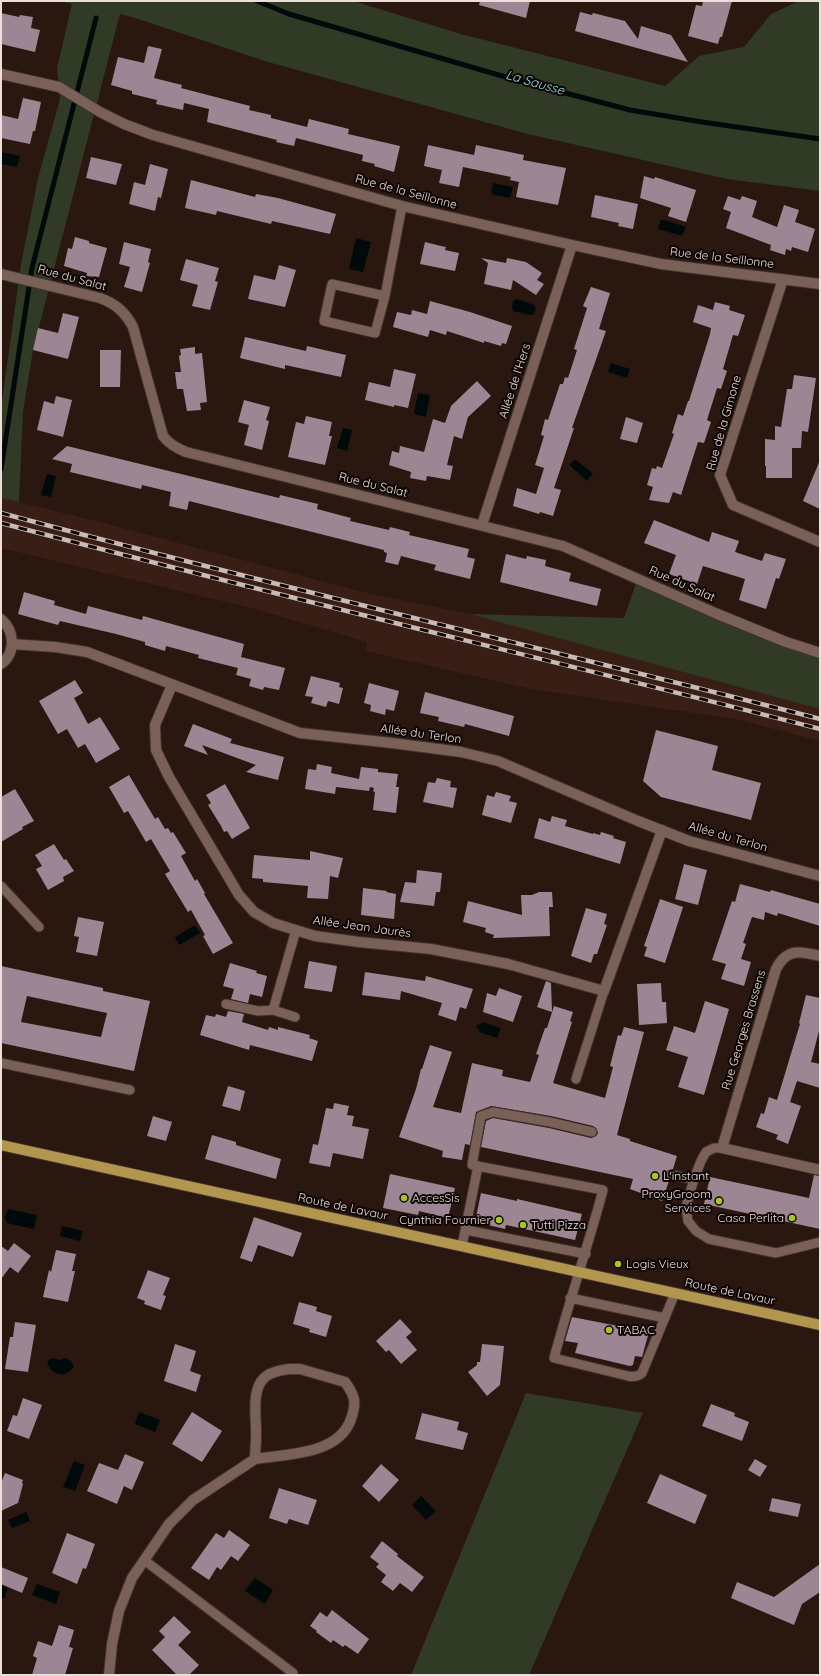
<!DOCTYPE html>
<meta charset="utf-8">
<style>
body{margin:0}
#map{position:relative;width:821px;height:1676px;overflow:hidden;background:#2a1710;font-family:Quicksand,sans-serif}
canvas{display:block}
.frame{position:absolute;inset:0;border:2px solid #ecded9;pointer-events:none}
</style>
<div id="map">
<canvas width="821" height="1676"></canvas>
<div class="frame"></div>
</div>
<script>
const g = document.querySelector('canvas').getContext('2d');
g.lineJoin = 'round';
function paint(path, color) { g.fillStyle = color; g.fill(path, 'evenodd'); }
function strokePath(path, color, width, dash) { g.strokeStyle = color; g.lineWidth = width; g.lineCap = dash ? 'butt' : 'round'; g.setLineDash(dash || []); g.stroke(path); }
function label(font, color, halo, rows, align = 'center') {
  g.font = font + ' Quicksand,sans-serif'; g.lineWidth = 4; g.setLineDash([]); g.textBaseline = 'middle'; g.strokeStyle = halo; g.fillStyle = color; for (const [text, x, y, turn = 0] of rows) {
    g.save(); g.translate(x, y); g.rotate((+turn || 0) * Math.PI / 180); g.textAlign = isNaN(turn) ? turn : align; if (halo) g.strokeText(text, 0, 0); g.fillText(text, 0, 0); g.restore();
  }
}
paint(new Path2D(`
 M1,498L96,521L363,592L470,614L606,623L820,665V741L735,719L531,689L365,651L367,642L255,609L5,549L1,548Z`), '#381e14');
paint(new Path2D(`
 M61,1H353L461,34L665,86L699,56L744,47L771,14L799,1H820V191L727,179L528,134L268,62L135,18L120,14L33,350L23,412L19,502L1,498V408L21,264L38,178L60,99L57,68L72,4Z
 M638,578L820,651V709L470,614L624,618Z
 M526,1393L643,1413L529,1675H411Z`), '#303a25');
paint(new Path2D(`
 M1,152L20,156L17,167L1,164Z
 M493,183L513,187L510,198L491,194Z
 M661,219L686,227L682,236L658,229Z
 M356,238L371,242L363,272L349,269Z
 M517,299L534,305L536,308L534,314L530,315L513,311L512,306L513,301Z
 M611,363L630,369L627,378L608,372Z
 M418,393L430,395L426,417L414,414Z
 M343,428L352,430L347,451L337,448Z
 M575,459L593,474L587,481L569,465Z
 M47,474L56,476L51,497L41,495Z
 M195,925L200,933L179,945L175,937Z
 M482,1022L501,1028L497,1038L479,1032L480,1030L476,1028L478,1024L481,1025Z
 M8,1209L37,1215L34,1229L7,1223L6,1220L4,1218Z
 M62,1226L83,1231L80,1241L60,1236Z
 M51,1358L60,1360L65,1358L71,1361L74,1366C67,1379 51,1376 47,1362Z
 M139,1412L160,1420L155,1432L135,1424Z
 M74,1461L85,1465L75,1491L63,1487Z
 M421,1496L436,1511L426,1520L412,1505Z
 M26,1512L30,1521L12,1528L8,1520Z
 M255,1578L273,1590L265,1604L245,1591Z
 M37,1584L60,1592L56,1604L32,1595Z
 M1,1585L8,1588L4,1599L1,1598Z`), '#000a0b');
strokePath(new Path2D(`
 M257,1L289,14L516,80L630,110L702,122L820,139
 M1,469L32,268L96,18`), '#000a0b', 5);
paint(new Path2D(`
 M480,1H530L526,18L479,5Z
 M703,1H732L722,37H720L718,44L688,36L696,5L702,6Z
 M580,12L592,15L593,13L625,21L638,39L641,26L671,35L688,62L575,31Z
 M1,13L19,17L20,15L33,17L31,28L40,30L35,52L1,44Z
 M148,46L162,49L154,78L182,85L181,88L250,106L249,110L271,115V118L307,127L309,119L349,129L348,134L400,146L394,172L374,166L375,164L362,161L363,155L296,138L294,146L276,142L277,140L207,122L209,109L184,103L183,110L156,104L157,100L132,94V91L111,85L118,57L144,63Z
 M23,98L41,102L35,131H33L30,144L1,138V115L18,119Z
 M428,145L474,155L476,145L524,155L523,160L566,168L558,205L516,197L519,182L510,180L511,177L463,167L459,187L439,183L442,170L424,166Z
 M91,157L122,164L116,185L86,178Z
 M150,164L168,169L161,198L158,197L155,211L129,204L134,182L145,185Z
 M644,176L654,179L655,177L696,190L686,222L668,216L671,208L640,198Z
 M191,180L255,197L256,194L278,198L336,214L330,234L272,221L271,224L217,211L216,215L185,208Z
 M595,195L638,204L633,229L618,226L619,223L591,217Z
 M728,196L740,200L742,196L757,201L752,217L777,227L784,205L799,210L795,222L815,229L808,252L792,247L791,251L786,249L785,255L770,250L771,245L726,228L731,212L723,209Z
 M75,237L89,241V243L107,248L99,277L86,276L87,273L64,266L68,248L72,249Z
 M124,242L151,249L148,262L150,263L142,292L124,287L130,267L119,264Z
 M425,242L441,246L446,247L445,250L459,253L455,271L420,264Z
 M481,258L506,263L507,258L526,262L542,273L537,280L544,284L536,295L513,280L511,290L484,284L488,263Z
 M186,259L219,268L215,281L218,282L210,310L192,306L198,285L180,280Z
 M279,265L296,270L285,307L248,299L254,275L275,280Z
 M591,287L610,293L599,329L606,331L572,428H574L554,488L561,490L553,516L540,512L539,514L513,506L517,488L536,494L544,468L535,465L544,436L541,435L545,419L548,420L560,384H563L565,377L568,378L577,350L574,349L587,308L583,306Z
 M430,301L470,312L512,326L506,344L502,343L501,346L484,341V343L447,331L446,335L430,330L428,337L393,327L397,312L411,315L412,310L427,314Z
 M715,302L730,306L729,310L745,315L738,336L733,335L723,369L727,371L721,389L717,388L707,420L711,422L704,443L698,442L681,495L673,492L669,503L649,500L653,487L647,485L652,468L656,469L657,466L662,468L674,434L672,433L678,414L683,416L688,401H689L710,334L711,328L693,322L698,305L713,310Z
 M63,313L79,317L68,359L33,350L38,328L58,333Z
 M245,337L306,351L307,346L346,355L341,377L285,365V369L240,358Z
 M195,347V354L202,353L207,402L200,403L201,410L187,411L183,389H177L175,372H181L179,356L181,355L180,349Z
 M100,350H121L120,387H100Z
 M394,369L416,374L408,408L394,405V407L365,400L369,382L390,387Z
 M794,375L816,378L808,432L802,431L801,448H792V478H766V466H765V439L775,440V426L781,427L787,389H792Z
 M477,381L491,396L468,417L462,439L454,436L447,465L453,466L450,480L427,476L426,481L410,478L411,472L389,465L392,451L399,453L400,446L424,452L433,419L445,423L451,406Z
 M56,396L72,400L63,437L37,430L44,401L54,404Z
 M244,400L270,407L266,420L269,421L262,450L244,445L249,425L238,422Z
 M306,416L332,422L329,436H332L325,465L288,457L296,422L304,424Z
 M626,417L643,423L637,443L620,439Z
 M67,446L279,498L280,495L318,504L317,509L351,518L350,521L389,530L390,527L410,532L409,535L469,549L467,557L475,559L470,579L434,570L436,565L401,556L398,565L385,562L387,553L384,552V550L189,501L187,510L169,506L171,492L142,485L141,489L70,472L72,464L52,459Z
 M820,460V509L803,501Z
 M654,520L709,542L712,532L739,541L735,552L762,561L765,553L786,559L779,579L776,578L766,609L739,600L745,579L703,566L697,584L669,574L676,555L644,543Z
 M506,554L526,559L527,556L546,560L545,566L571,573L569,581L601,589L597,606L500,582Z
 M24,592L55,601L54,605L86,614L88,606L142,620L143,616L244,644L241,657L285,668L279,690L264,687L263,690L249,686L251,679L236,675L238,668L198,658L199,655L166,646L165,651L145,645V642L116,634L60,621L58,625L18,614Z
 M311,676L340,683L339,687L343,688L339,704L328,701L326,707L311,703L313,697L305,696Z
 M75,680L83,693L74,698L88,724L100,717L120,749L96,763L85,744L78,748L67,729L58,734L39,701Z
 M369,683L399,691L394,711L386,709L385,715L370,711L371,705L364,703Z
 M425,692L514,716L509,736L465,724L464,727L438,721L439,717L420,713Z
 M193,724L232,739L230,743L284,757L278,780L246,772L256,765L202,745L208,755L184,746Z
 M656,730L718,746L712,770L761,783L751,820L661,797L643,781Z
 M317,764L332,767L331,773L359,779L361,767L378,769V772L398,774L396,787H399L396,813L373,810L375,792L373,791L374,788L370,787L369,791L336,787L335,794L305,789L308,769L316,770Z
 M129,775L155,819L158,817L165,829L168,828L171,833L173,832L186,853L181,856L195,881L197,879L205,893L204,894L233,943L213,954L203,936L205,935L191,910L188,912L165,874L170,871L151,839L146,842L128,811L124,813L109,787Z
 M437,778L451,781L450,787L457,788L453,808L423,802L428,782L435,783Z
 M225,784L250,828L232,839L227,831L224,832L221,826L208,805L211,803L206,795Z
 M15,789L34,821L22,827L23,829L1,842V797Z
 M496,792L511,796L509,801L517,803L511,823L482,815L487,795L494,797Z
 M552,816L567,820L565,826L593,834V833L600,835L601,832L614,836L613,838L626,842L620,864L534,838L539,818L550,822Z
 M54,844L64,860L66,859L74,871L63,877L64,881L48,890L36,869L42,866L35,855Z
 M310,851L343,858L338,878L330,876L328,899L307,898L308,886L263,882V879L252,878L254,855L310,860Z
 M684,864L707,870L698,905L675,899Z
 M417,870L442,873L440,892H436L434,906L400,902L405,882L416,883Z
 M740,884L770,892L771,890L820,904V926L778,913L777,916L765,912L764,920L752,917L743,943L746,944L741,959L751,962L744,986L721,979L726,964L712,960L732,901L735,902Z
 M363,888L387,891L386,892L396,894L394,919L361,915Z
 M539,892H552L553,907H549L550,936L493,938L494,935L485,932L486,928L463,922L468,901L522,915L521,895H532Z
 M660,899L683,907L665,963L644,956L647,947L644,946Z
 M586,908L607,914L604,924L607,925L597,954H594L591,963L571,956Z
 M78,917L104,922L97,956L76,952L79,937L74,936Z
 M309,961L337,966L332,992L304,988Z
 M230,963L257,971L256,973L267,976L262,997L250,994L248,1003L231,999L234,989L223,986Z
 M1,966L103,988V991L150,1001L134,1071L1,1043ZM27,996L107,1013L101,1037L21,1022Z
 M365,972L425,981L426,976L473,989L466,1009L460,1007L456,1021L438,1015L442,1003L401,991L400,1000L362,995Z
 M546,981L551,983L552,1012L537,1007Z
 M661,983L662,1002H666L667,1023L639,1025L637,984Z
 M499,988L522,996L513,1022L483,1012L487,993L496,996Z
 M806,995L820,998V1027L811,1062L820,1064V1088L797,1081L790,1102L801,1106L788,1144L776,1139L778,1135L756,1127L761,1113L764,1114L769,1097L777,1100L800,1024L799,1023Z
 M705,1001L729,1009L704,1095L678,1087L688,1057L666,1050L674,1026L695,1033Z
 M554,1006L573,1012L570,1021L572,1022L553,1083L605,1098L613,1067L610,1066L618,1035L621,1036L624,1027L644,1032L617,1135L630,1139V1141L677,1156L673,1169L669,1170L665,1174L666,1177L669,1181L662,1201L630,1189L633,1179L481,1147L486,1121L493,1118L549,1128L591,1138L596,1136L598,1133L596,1128L593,1126L551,1116L491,1106L476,1112L470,1145L465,1144L462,1160L442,1157L443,1151L399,1137L416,1089L421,1069H422L430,1045L452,1052L433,1107L461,1113L472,1063L503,1070L502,1076L530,1082L539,1055L536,1054L545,1028H547Z
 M228,1011L244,1014L242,1022L268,1030L269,1027L278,1030V1027L310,1035L309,1038L318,1041L312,1061L250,1045L249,1050L200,1035L206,1015L215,1017L216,1014L226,1017Z
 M228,1086L245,1091L240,1111L222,1106Z
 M334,1103L349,1106L347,1115L354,1116L352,1126L369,1129L363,1159L333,1153L330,1167L309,1163L313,1144L318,1145L326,1108L333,1109Z
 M153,1116L172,1122L166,1141L147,1136Z
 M212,1135L236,1142V1145L281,1159L276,1179L205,1159Z
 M390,1174L455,1188L448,1218L419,1211L418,1215L383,1208Z
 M814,1175L820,1176V1229L704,1204L710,1177L809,1198Z
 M481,1193L517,1201V1199L582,1214L575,1240L506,1225L505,1229L475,1222Z
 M254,1217L302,1233L293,1257L258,1245L252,1262L240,1258Z
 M14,1243L31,1256L18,1273L10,1267L1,1279V1246L8,1251Z
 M56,1250L76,1254L72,1271H75L68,1302L43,1297L49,1270L51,1272Z
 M148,1270L170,1278L163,1295L166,1296L161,1310L144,1304L145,1301L137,1298Z
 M299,1302L317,1307L316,1311L332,1316L326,1337L309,1332L310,1329L293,1324Z
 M572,1317L649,1332L642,1357L635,1356L633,1365L630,1366L575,1353L578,1343L565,1341Z
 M400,1319L412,1332L406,1337L417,1350L401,1364L389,1350L386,1352L376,1341Z
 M15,1322L36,1325L28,1372L5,1369L10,1337H13Z
 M175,1344L196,1351L190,1371L201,1375L196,1392L164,1381Z
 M482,1344L504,1346L500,1385L487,1396L468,1372L477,1365V1362H480Z
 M23,1398L42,1405L29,1439L7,1431L13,1415L17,1416Z
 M711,1404L735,1413L734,1416L749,1422L742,1441L702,1426Z
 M192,1412L222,1431L202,1462L172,1444Z
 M422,1413L459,1422L457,1430L468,1433L463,1450L415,1439Z
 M125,1454L144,1462L132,1490L124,1486L117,1504L87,1491L99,1463L118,1470Z
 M755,1459L767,1466L760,1477L748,1470Z
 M381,1464L399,1480L379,1502L362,1486Z
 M5,1473L23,1480L22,1483L23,1484L18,1503L1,1511V1483Z
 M660,1474L707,1495L695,1524L647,1503Z
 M279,1488L317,1500L308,1525L289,1519L287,1524L269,1518Z
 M772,1498L801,1504L798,1517L769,1511Z
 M229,1530L250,1545L238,1561L231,1556L221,1570L217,1567L209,1580L191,1568L216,1533L224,1538Z
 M67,1533L95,1544L86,1569L83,1568L77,1584L52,1573Z
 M382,1541L398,1554L397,1556L424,1577L412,1592L400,1583L393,1591L381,1582L386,1575L376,1567L379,1564L370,1557Z
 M820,1564V1592L802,1604L794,1625L731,1598L737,1582L774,1597Z
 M1,1567L28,1578L22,1593L1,1584Z
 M332,1610L369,1639L358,1654L345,1645L343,1647L333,1640L331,1643L316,1632L317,1631L310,1626L320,1612L327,1617Z
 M174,1616L191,1632L178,1645L199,1665L189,1675H177L152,1650L165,1637L159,1631Z
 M59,1625L74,1630L69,1647L73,1648L65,1675H32L37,1658L33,1656L38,1641L52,1646Z`), '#9d8694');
const service = new Path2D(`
 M332,284L385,296L375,333L324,321Z
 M385,296L402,206
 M1,886L39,927
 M226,1004L258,1011L273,1010L296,930
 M273,1010L295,1017
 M1,1063L130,1090
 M576,1079L604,991
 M592,1132L550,1122L493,1112L481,1116L472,1165L603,1190C588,1246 569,1302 554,1358L628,1376C633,1377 638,1377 642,1373L675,1293
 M722,1148H714L706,1152L701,1161L694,1179L686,1207L688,1221L696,1231L709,1239L776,1253L820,1242
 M671,1175L694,1179
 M466,1230L586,1254
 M462,1246L478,1166
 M570,1298L665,1318
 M144,1560L293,1673V1675`);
const minor = new Path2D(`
 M1,74L59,87L100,112L124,124L153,135L402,206L572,245L661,264L820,284
 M1,274L100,298C116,304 125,312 133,327L163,436C169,444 176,448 186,452L563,546L715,613L786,642L820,653
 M783,279L720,475L733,505L820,542
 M482,525L572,245
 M1,619C15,631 16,653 1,664
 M12,644L55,647L87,652L300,733L392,743L461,752L498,761L638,821L689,841L820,876
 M172,685L155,725L156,750L169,777L239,895L254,912L273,923L315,936L359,942L431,949L508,964L604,991L662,830
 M820,956C800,951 787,948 776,969L722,1148L820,1170
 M289,1369H300L345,1382C355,1396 357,1402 351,1419C339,1455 286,1454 255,1459C255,1452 256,1444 256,1437C257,1420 250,1390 265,1377C271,1372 281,1370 289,1369Z
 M109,1675L112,1644L119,1611L132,1578L169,1524L193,1500L255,1459`);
const primary = new Path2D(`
 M1,1145L820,1325`);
strokePath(service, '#423331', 11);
strokePath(minor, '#423331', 12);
strokePath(primary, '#423331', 12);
strokePath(service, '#796158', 9);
strokePath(minor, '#796158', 10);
strokePath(primary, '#b2964d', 10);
const rail = new Path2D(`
 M1,513C273,586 547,649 820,719
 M1,523C273,595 547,659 820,729`);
strokePath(rail, '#c9bab4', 4.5);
strokePath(rail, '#0d0503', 3, [9]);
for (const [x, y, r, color] of [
 [655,1176,4,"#a8c71c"],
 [404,1198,4,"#a8c71c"],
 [719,1201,4,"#a8c71c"],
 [792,1218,4,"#a8c71c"],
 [499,1220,4,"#a8c71c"],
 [523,1225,4,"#a8c71c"],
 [618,1264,4,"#a8c71c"],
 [609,1330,4,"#a8c71c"]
]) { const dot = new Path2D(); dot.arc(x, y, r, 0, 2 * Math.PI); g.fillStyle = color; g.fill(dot); strokePath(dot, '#0d0503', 1.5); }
label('12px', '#ecded9', '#0d0503', [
 ["Rue de la Seillonne",406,192,15],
 ["Rue de la Seillonne",722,258,7],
 ["Rue du Salat",72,278,15],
 ["Allée de l'Hers",515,381,-72],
 ["Rue de la Gimone",724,423,-74],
 ["Rue du Salat",373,485,14],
 ["Rue du Salat",682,584,24],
 ["Allée du Terlon",421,734,8],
 ["Allée du Terlon",728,837,16],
 ["Allée Jean Jaurès",362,927,8],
 ["Rue Georges Brassens",744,1030,-73],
 ["Route de Lavaur",343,1207,12],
 ["Route de Lavaur",730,1292,12]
]);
label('12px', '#ecded9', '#0d0503', [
 ["L'instant",663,1176],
 ["ProxyGroom",711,1194,"right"],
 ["Services",711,1208,"right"],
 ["AccesSis",412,1198],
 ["Casa Perlita",784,1218,"right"],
 ["Cynthia Fournier",491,1220,"right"],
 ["Tutti Pizza",531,1225],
 ["Logis Vieux",626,1264],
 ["TABAC",617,1330]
], 'left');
label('italic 13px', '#92dbdc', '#0d0503', [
 ["La Sausse",535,83,16]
]);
</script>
